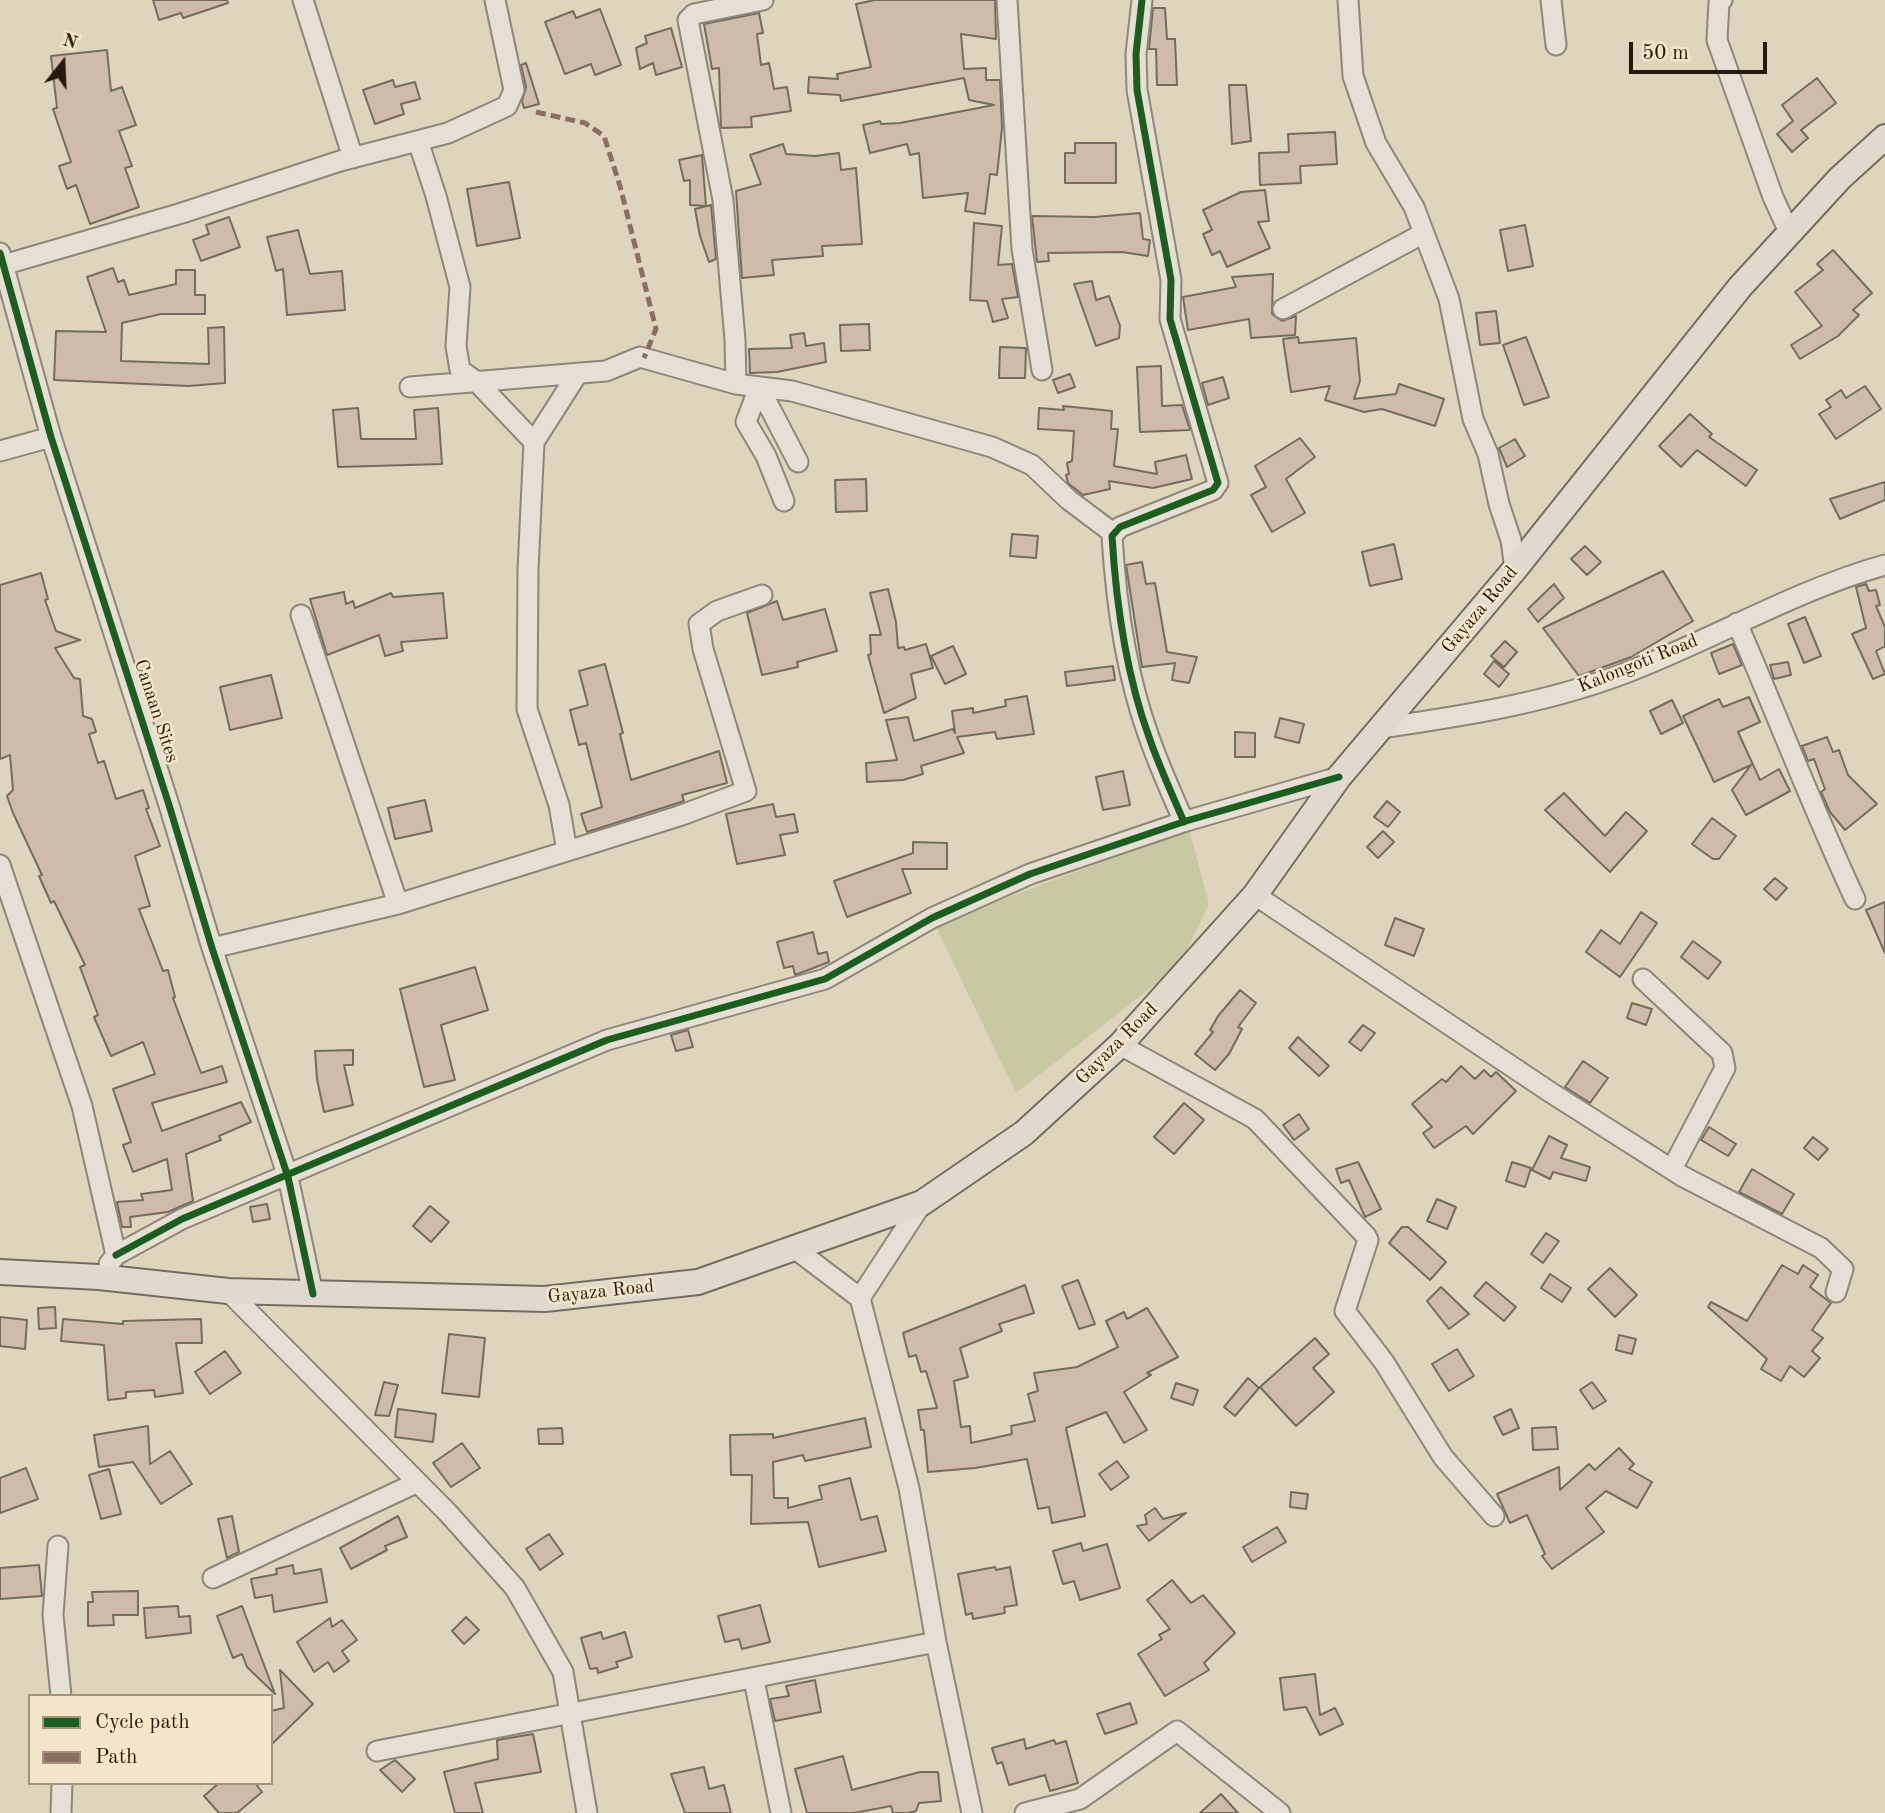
<!DOCTYPE html>
<style>
body{margin:0}
#map{position:relative;width:1885px;height:1813px;overflow:hidden;background:#dfd4bc;font-family:"Old Standard TT",serif}
canvas{display:block}
.legend{position:absolute;left:28px;top:1694px;width:245px;height:91px;box-sizing:border-box;background:#f4e6ca;border:2px solid #a2947d;margin:0;padding:9px 12px;list-style:none;font-size:21px;color:#26180a}
.legend li{display:flex;align-items:center;gap:14px;height:35px}
.legend b{width:35px;border:2px solid #a2947d}
.north{position:absolute;left:28px;top:28px;width:70px;height:70px;-webkit-text-stroke:5px #f4e6ca;paint-order:stroke;rotate:18deg;font-size:19px;font-weight:700;line-height:28px;text-align:center;color:#26180a}
.north::after{content:'';display:block;margin:auto;width:24px;height:32px;background:#26180a;clip-path:polygon(50% 0,100% 100%,50% 72%,0 100%)}
.scale{position:absolute;left:1629px;top:42px;width:138px;height:32px;box-sizing:border-box;border:4px solid #26180a;border-top:0;padding-left:9px;font-size:21px;line-height:24px;white-space:nowrap;color:#26180a;-webkit-text-stroke:5px #f4e6ca;paint-order:stroke}
</style>
<div id="map">
<canvas width="1885" height="1813"></canvas>
<ul class="legend">
<li><b style="height:9px;background:#1b5e20"></b>Cycle path</li>
<li><b style="height:9px;background:#8d6e63"></b>Path</li>
</ul>
<div class="north">N</div>
<div class="scale">50 m</div>
</div>
<script>
const g = document.querySelector('canvas').getContext('2d');
g.lineJoin = 'round';
function paint(path, color) { g.fillStyle = color; g.fill(path, 'evenodd'); }
function strokePath(path, color, width, dash) { g.strokeStyle = color; g.lineWidth = width; g.lineCap = dash ? 'butt' : 'round'; g.setLineDash(dash || []); g.stroke(path); }
function label(font, color, halo, rows, align = 'center') {
  g.font = font + ' "Old Standard TT",serif'; g.lineWidth = 5; g.setLineDash([]); g.textBaseline = 'middle'; g.strokeStyle = halo; g.fillStyle = color; for (const [text, x, y, turn = 0] of rows) {
    g.save(); g.translate(x, y); g.rotate((+turn || 0) * Math.PI / 180); g.textAlign = isNaN(turn) ? turn : align; if (halo) g.strokeText(text, 0, 0); g.fillText(text, 0, 0); g.restore();
  }
}
paint(new Path2D(`
 M1189,829L1209,904L1179,966L1016,1093L935,925Z`), '#c8c9a2');
const building = new Path2D(`
 M153,0H227L228,3L183,18L181,13L159,20Z
 M875,0H995L996,39L961,34L964,69L986,68V80H1000L1002,128L997,175L990,174L985,214L965,211L968,193L923,198L919,153L910,155L907,144L870,153L863,125L880,121L881,124L900,123L994,105L969,100L964,78L841,101L840,95L808,93L809,77L838,79L837,74L871,67L856,4Z
 M1153,8H1165L1167,39H1175L1177,85H1157L1156,49H1149Z
 M600,9L621,65L595,75L591,64L565,74L545,22L573,11L576,18Z
 M759,13L763,33L757,34L761,65L769,63L774,89L787,87L791,111L751,117L752,127L721,128L719,68L712,69L704,24Z
 M671,28L682,67L656,75L653,63L640,69L636,48L647,43L645,36Z
 M107,50L111,91L122,87L136,125L119,131L132,166L125,168L139,207L90,224L76,185L67,189L59,166L71,162L53,109L57,108L51,56Z
 M526,63L539,104L524,108L522,101L526,87L521,65Z
 M1817,78L1836,103L1801,130L1808,138L1792,152L1777,134L1793,121L1782,105Z
 M393,80L395,87L415,82L420,99L401,104L404,114L375,124L363,90Z
 M1229,85H1246L1251,141L1232,144Z
 M1335,132L1337,164L1300,166L1301,183L1260,185L1259,153L1289,152L1288,134Z
 M1075,143H1116V183H1065V153H1075Z
 M783,144L786,154L815,156L839,153L841,170L856,168L862,244L822,246L823,256L772,260L774,275L742,278L736,191L761,184L750,155Z
 M702,155L706,206L690,205V180L684,181L679,160Z
 M509,182L520,238L477,246L467,189Z
 M1265,190L1269,221L1258,222L1270,248L1227,267L1220,251L1212,255L1203,234L1212,230L1203,210L1241,192Z
 M711,205L716,259L709,262L700,236L695,209Z
 M1140,213L1143,239L1150,240L1148,256L1122,252L1048,253L1049,261L1037,262L1032,216L1095,217Z
 M229,217L240,247L201,261L193,240L209,234L206,225Z
 M974,223L1002,226L998,265L1012,264L1018,297L1002,299L1008,318L993,322L987,301L970,300Z
 M1525,225L1533,266L1508,271L1500,230Z
 M298,230L310,274L342,271L345,310L287,315L283,269L276,271L267,237Z
 M1833,250L1872,293L1853,310L1859,315L1838,336L1800,359L1791,345L1822,326L1795,292L1823,270L1817,264Z
 M113,268L118,282L124,280L129,295L176,284V270H195V295H205V314H161L122,323L121,361L209,364L208,328L224,327L225,383L189,386L54,380L56,331L106,332L87,277Z
 M1273,274L1272,314L1282,321L1296,316L1295,335L1251,338L1249,319L1188,330L1183,297L1236,287L1232,277Z
 M1092,281L1096,300L1109,296L1120,326L1119,338L1096,346L1074,284Z
 M1496,311L1500,343L1480,345L1476,313Z
 M869,324L870,350L841,351L840,325Z
 M804,333L806,346L824,343L826,362L777,372L750,373L749,349L792,348L790,335Z
 M1298,337L1299,343L1356,338L1360,381L1354,399L1396,394L1399,384L1444,399L1435,426L1382,409L1364,412L1325,400L1330,386L1291,392L1283,339Z
 M1526,337L1549,397L1524,405L1503,345Z
 M1000,347L1026,348L1025,378H999Z
 M1161,366L1162,406L1182,405L1190,430L1140,432L1137,367Z
 M1070,374L1075,387L1058,393L1053,380Z
 M1223,377L1229,398L1208,405L1202,383Z
 M1865,386L1881,409L1836,439L1819,414L1831,407L1826,400L1841,390L1846,398Z
 M1063,406L1112,411L1111,429H1118L1114,466L1157,474L1155,462L1186,455L1192,479L1153,488L1109,481L1110,489L1083,495L1068,483L1066,475L1069,474L1067,463L1072,461L1074,431L1038,429L1039,408L1064,410Z
 M358,408L361,439H416L414,410L438,408L442,464L338,467L333,410Z
 M1690,414L1712,434L1709,437L1757,470L1746,486L1697,450L1681,467L1659,446Z
 M1300,438L1315,457L1286,479L1305,513L1272,532L1251,495L1266,487L1255,466Z
 M1515,439L1525,456L1507,467L1499,448Z
 M866,479L867,511L836,512L835,480Z
 M1885,482V500L1840,519L1830,499Z
 M1012,534L1038,536L1036,558L1010,556Z
 M1394,544L1402,579L1370,586L1362,552Z
 M1585,546L1601,562L1587,575L1571,559Z
 M1142,562L1146,584L1155,583L1167,652L1197,657L1189,683L1172,680L1175,663L1142,667L1126,565Z
 M1663,571L1693,621L1631,657L1579,676L1543,628Z
 M41,573L48,599L45,600L56,631L80,640L55,648L74,678L80,679L83,716L92,719L96,732L89,734L98,763L104,761L116,799L143,790L149,808L146,809L160,846L135,856L150,906L139,909L163,971L168,970L175,997L173,998L201,1073L222,1066L227,1082L152,1103L162,1131L241,1102L251,1122L219,1136L221,1140L186,1154L193,1201L168,1212L130,1217L131,1227H122L117,1202L143,1200L141,1194L172,1190L167,1159L133,1172L123,1145L131,1142L113,1089L155,1074L143,1042L111,1056L94,1017L98,1015L80,967L85,965L54,901L51,903L39,876L42,875L13,813L7,796L13,790L10,755L0,759V585Z
 M1554,584L1564,598L1538,622L1528,609Z
 M1866,584L1869,591L1876,590L1880,605L1876,606L1885,627V646L1876,651L1885,674L1873,679L1852,634L1866,628L1856,587Z
 M888,589L896,622L898,648L904,647L905,650L926,644L933,668L911,674L916,698L884,713L868,655L871,654L870,635H881L870,593Z
 M344,592L346,604L353,601L355,608L391,593L393,597L443,593L447,638L401,642L403,651L385,656L379,635L327,655L310,599Z
 M777,601L783,620L825,609L837,651L797,662L798,667L762,675L747,613Z
 M1805,617L1821,656L1804,663L1788,624Z
 M1505,641L1517,652L1504,667L1491,656Z
 M1733,644L1742,665L1719,674L1711,653Z
 M953,646L966,674L945,684L931,656Z
 M1494,661L1509,674L1499,687L1484,674Z
 M1788,662L1791,675L1774,679L1770,665Z
 M605,664L623,733L620,734L631,780L719,751L727,783L682,795L684,801L587,832L581,814L602,807L586,743L579,745L570,710L588,705L579,671Z
 M1113,666L1115,680L1067,686L1065,672Z
 M271,675L282,718L230,730L220,687Z
 M1027,696L1034,734L997,739L995,732L957,737L964,753L921,766L923,774L903,780L867,782L866,763L897,760L886,720L908,717L914,741L953,729L955,733L952,711L973,708V713L1006,706L1005,700Z
 M1749,697L1760,722L1738,732L1760,780L1779,769L1790,791L1746,815L1732,790L1751,765L1714,782L1683,716L1719,699L1723,707Z
 M1672,700L1683,723L1661,734L1650,711Z
 M1280,718L1304,724L1299,743L1275,737Z
 M1235,732L1255,733V757H1235Z
 M1827,737L1833,752L1839,750L1848,775L1877,804L1845,830L1830,812L1821,792L1825,789L1814,759L1808,761L1802,746Z
 M1123,771L1130,805L1103,810L1096,777Z
 M1564,793L1605,836L1626,812L1647,831L1610,872L1545,810Z
 M425,800L432,831L395,839L388,808Z
 M1387,801L1400,812L1388,827L1374,817Z
 M773,804L776,817L794,814L798,832L780,835L785,855L737,864L726,814Z
 M1712,818L1736,836L1719,859H1713L1692,844Z
 M1383,831L1394,842L1378,858L1367,847Z
 M913,842L947,843V869H902L911,893L847,917L834,881L913,853Z
 M1775,878L1787,888L1776,900L1764,889Z
 M1885,902V953L1866,910Z
 M1641,912L1657,923L1620,977L1586,952L1601,930L1620,944Z
 M1395,918L1424,929L1414,956L1385,945Z
 M813,932L818,954L827,952L829,962L795,975L793,966L784,968L777,942Z
 M1693,941L1721,962L1708,979L1681,957Z
 M475,967L488,1010L441,1025L455,1080L424,1087L400,989Z
 M1240,990L1256,1003L1238,1027L1242,1029L1229,1054L1215,1070L1195,1054L1213,1032L1210,1030L1218,1016Z
 M1632,1003L1652,1009L1646,1025L1627,1018Z
 M1363,1025L1375,1033L1361,1051L1349,1042Z
 M688,1030L693,1047L676,1051L671,1035Z
 M1298,1037L1329,1066L1319,1076L1289,1048Z
 M353,1050V1065H344L353,1105L324,1112L317,1079L315,1051Z
 M1583,1061L1608,1078L1590,1103L1565,1087Z
 M1461,1066L1475,1079L1484,1070L1491,1077L1496,1072L1516,1091L1473,1134L1466,1126L1434,1148L1423,1133L1432,1127L1412,1104L1442,1079L1446,1082Z
 M1184,1103L1204,1120L1174,1154L1154,1137Z
 M1299,1114L1309,1129L1294,1140L1283,1125Z
 M1709,1127L1736,1144L1728,1156L1701,1140Z
 M1549,1136L1567,1145L1561,1158L1590,1167L1586,1181L1553,1172L1550,1179L1532,1170Z
 M1813,1137L1828,1149L1818,1160L1804,1148Z
 M1358,1162L1381,1209L1365,1217L1349,1180L1341,1183L1336,1169Z
 M1512,1162L1531,1168L1525,1187L1506,1181Z
 M1752,1169L1794,1194L1782,1214L1739,1192Z
 M1437,1199L1456,1207L1447,1229L1427,1221Z
 M267,1204L270,1219L253,1222L250,1207Z
 M430,1206L449,1222L431,1242L413,1226Z
 M1402,1227H1408L1446,1262L1430,1280L1389,1243Z
 M1546,1233L1559,1241L1543,1263L1531,1254Z
 M1782,1265L1798,1274L1803,1265L1818,1275L1810,1287L1831,1303L1812,1330L1823,1338L1812,1351L1820,1358L1804,1377L1790,1366L1781,1381L1761,1369L1767,1359L1708,1307L1711,1302L1747,1321Z
 M1610,1268L1637,1295L1615,1317L1588,1289Z
 M1550,1274L1571,1288L1562,1302L1541,1288Z
 M1078,1280L1095,1324L1079,1329L1062,1286Z
 M1486,1282L1516,1307L1504,1321L1474,1296Z
 M1025,1285L1034,1313L999,1324L1002,1331L960,1348L968,1377L954,1381L961,1427L970,1426L971,1443L1012,1434L1011,1426L1035,1421L1028,1394L1038,1391L1034,1373L1077,1367L1118,1347L1106,1321L1124,1312L1127,1319L1147,1308L1178,1357L1147,1373L1151,1375L1124,1392L1147,1430L1124,1443L1106,1412L1066,1428L1085,1516L1052,1523L1049,1507L1038,1509L1027,1459L975,1468L928,1472L924,1430H921L918,1410L937,1408L926,1371L921,1372L916,1355L909,1357L903,1333Z
 M1441,1287L1469,1314L1449,1329L1427,1301Z
 M55,1307L56,1328L39,1329L38,1308Z
 M0,1317L27,1320L25,1349L0,1346Z
 M63,1319L123,1324V1321L201,1319L202,1343H176L183,1393L155,1397L154,1390L126,1392V1398L108,1400L104,1345L61,1341Z
 M449,1334L485,1338L479,1397L442,1393Z
 M1619,1335L1636,1339L1632,1354L1616,1350Z
 M1315,1338L1329,1354L1313,1368L1334,1392L1296,1426L1260,1387Z
 M1457,1349L1474,1376L1449,1391L1432,1364Z
 M225,1351L241,1373L210,1394L195,1372Z
 M1248,1378L1259,1388L1235,1416L1224,1407Z
 M384,1382L398,1385L389,1416L375,1415Z
 M1592,1382L1606,1401L1593,1409L1580,1390Z
 M1176,1383L1198,1390L1193,1405L1171,1398Z
 M398,1409L436,1414L433,1442L395,1437Z
 M1511,1409L1519,1428L1503,1435L1494,1417Z
 M865,1418L871,1447L805,1461L803,1455L773,1462L774,1498H788V1508L822,1499L819,1486L850,1478L861,1520L877,1516L886,1551L819,1567L808,1522L751,1524L752,1475H731L730,1435L773,1434V1438Z
 M148,1426L150,1464L170,1451L192,1484L161,1504L133,1462L99,1467L94,1435Z
 M1556,1427L1558,1449L1533,1450L1532,1428Z
 M562,1428L563,1444H539L538,1429Z
 M462,1443L480,1468L451,1487L433,1463Z
 M1619,1448L1634,1464L1629,1469L1652,1482L1637,1508L1606,1491L1586,1508L1604,1532L1552,1569L1542,1556L1545,1554L1527,1515L1510,1523L1497,1494L1559,1467L1560,1490L1589,1464L1595,1470Z
 M1117,1461L1129,1477L1111,1490L1099,1474Z
 M26,1468L38,1499L0,1513V1478Z
 M109,1469L121,1514L101,1519L89,1475Z
 M1291,1492L1308,1494L1306,1509L1290,1507Z
 M1155,1508L1163,1519L1186,1513L1149,1541L1137,1526L1147,1524L1145,1515Z
 M232,1516L239,1552L227,1558L218,1519Z
 M398,1516L407,1537L385,1546L387,1550L351,1569L340,1548Z
 M1277,1527L1286,1542L1252,1562L1243,1547Z
 M549,1534L563,1554L540,1570L526,1549Z
 M1081,1543L1083,1551L1107,1544L1120,1588L1080,1600L1074,1581L1063,1584L1053,1551Z
 M39,1565L42,1596L0,1599V1568Z
 M293,1565L294,1574L321,1569L327,1602L274,1612L272,1595L255,1598L251,1579L277,1574L276,1569Z
 M995,1567L996,1570L1010,1567L1017,1605L1004,1607L1005,1613L973,1619L972,1613L966,1615L958,1574Z
 M1172,1580L1191,1603L1203,1595L1235,1633L1204,1663L1209,1670L1165,1696L1138,1654L1162,1639L1159,1635L1170,1629L1147,1600Z
 M138,1591V1615H113L114,1625L88,1626V1602H93L92,1592Z
 M760,1605L770,1642L742,1649L739,1639L725,1642L718,1616Z
 M178,1606L179,1617L190,1616L191,1633L146,1638L144,1608Z
 M242,1606L258,1649L275,1694L247,1667L242,1654L233,1658L217,1616Z
 M466,1617L479,1630L464,1644L452,1631Z
 M330,1618L332,1627L342,1620L357,1640L342,1651L349,1661L334,1672L328,1662L314,1672L297,1642Z
 M601,1632L603,1639L625,1632L632,1657L616,1662L618,1667L598,1673L597,1668L590,1669L581,1638Z
 M280,1670L313,1704L271,1745V1711L284,1708Z
 M1315,1674L1320,1715L1335,1708L1343,1724L1320,1735L1306,1707L1284,1710L1280,1678Z
 M815,1680L821,1712L775,1721L770,1699L789,1696L786,1686Z
 M1130,1703L1137,1723L1105,1734L1097,1714Z
 M533,1734L541,1772L475,1783L483,1813H455L444,1772L498,1759L497,1740Z
 M1024,1739L1026,1749L1054,1740L1056,1744L1066,1741L1078,1783L1050,1791L1045,1775L1009,1785L1002,1762L997,1764L992,1748Z
 M843,1756L852,1790L920,1772H938L941,1801L919,1803L916,1811L908,1813H893L891,1806L854,1813H807L795,1769Z
 M395,1760L415,1779L402,1792L380,1770Z
 M704,1767L709,1789L724,1785L731,1813H685L671,1774Z
 M219,1783H255L262,1792L237,1813H219L204,1796Z
 M1221,1794L1238,1813H1200Z`);
paint(building, '#cebbaa');
strokePath(building, '#746d5f', 2);
const minor = new Path2D(`
 M303,0L353,158
 M1007,0L1022,249L1042,370
 M1142,0L1136,54L1137,90L1171,280L1170,319L1218,483L1213,490L1120,527L1112,536C1116,603 1126,674 1149,737C1159,766 1172,794 1184,822
 M1348,0L1353,76L1376,143L1414,207L1449,299L1473,419L1488,454L1499,504L1511,540L1515,569
 M1551,0L1556,45
 M1722,0L1719,2L1717,40L1773,197L1790,234
 M418,141L436,196L460,287L456,346L460,370L477,382L534,442
 M0,253L51,437L169,805L212,948L288,1177L313,1294
 M3,265L182,213L340,161L448,133L507,106L514,90L495,0
 M1283,309L1424,233
 M736,384L735,340L723,200L688,20L694,14L763,0
 M410,387L606,371L640,357L736,384L792,391L992,447L1032,465L1069,500L1113,533
 M0,451L51,437
 M784,501L766,456L746,422L759,387L798,462
 M301,615L398,904
 M1737,623C1777,715 1813,809 1855,899
 M1381,728C1462,716 1542,704 1620,675C1709,642 1792,591 1885,565
 M567,851L559,805L527,709L528,570L534,442L578,373
 M0,865L82,1106L116,1255L109,1264
 M1255,895L1550,1092L1682,1176L1821,1248L1843,1269L1836,1292
 M212,948L398,904L679,816L746,791L703,649L699,624L717,611L762,595
 M1643,979L1722,1053L1725,1068L1672,1169
 M1120,1045L1255,1119L1366,1236L1368,1240L1345,1311L1384,1362L1443,1457L1494,1516
 M794,1248L860,1298L909,1488L936,1642L972,1813
 M116,1255L182,1219L607,1040L825,979L932,918L1030,874L1186,821L1339,777
 M228,1291L448,1513L515,1588L563,1672L587,1813
 M860,1298L922,1203
 M58,1546L53,1615L61,1696
 M213,1578L416,1483
 M754,1680L781,1813
 M377,1751L936,1642
 M61,1813L62,1783
 M1025,1813L1080,1799L1177,1731L1280,1813`);
const major = new Path2D(`
 M0,1272L99,1277L228,1291L545,1299L698,1282L922,1203L1024,1133L1120,1045L1255,895L1339,777L1515,569L1740,287L1840,178L1885,137`);
strokePath(minor, '#8e8677', 23);
strokePath(major, '#746d5f', 28);
strokePath(minor, '#e5dfd4', 19);
strokePath(major, '#e1dacc', 24);
strokePath(new Path2D(`
 M536,112L585,123L604,136L620,186L656,329L644,358`), '#8d6e63', 5, [10, 5]);
strokePath(new Path2D(`
 M1142,0L1136,54L1137,90L1171,280L1170,319L1218,483L1213,490L1120,527L1112,536C1116,603 1126,674 1149,737C1159,766 1172,794 1184,822
 M0,253L51,437L169,805L212,948L288,1177L313,1294
 M116,1255L182,1219L607,1040L825,979L932,918L1030,874L1186,821L1339,777`), '#1b5e20', 7);
label('19px', '#26180a', '#f4e6ca', [
 ["Gayaza Road",1480,610,-50],
 ["Kalongoti Road",1638,664,-22],
 ["Canaan Sites",156,711,72],
 ["Gayaza Road",1117,1044,-45],
 ["Gayaza Road",601,1292,-6]
]);
</script>
